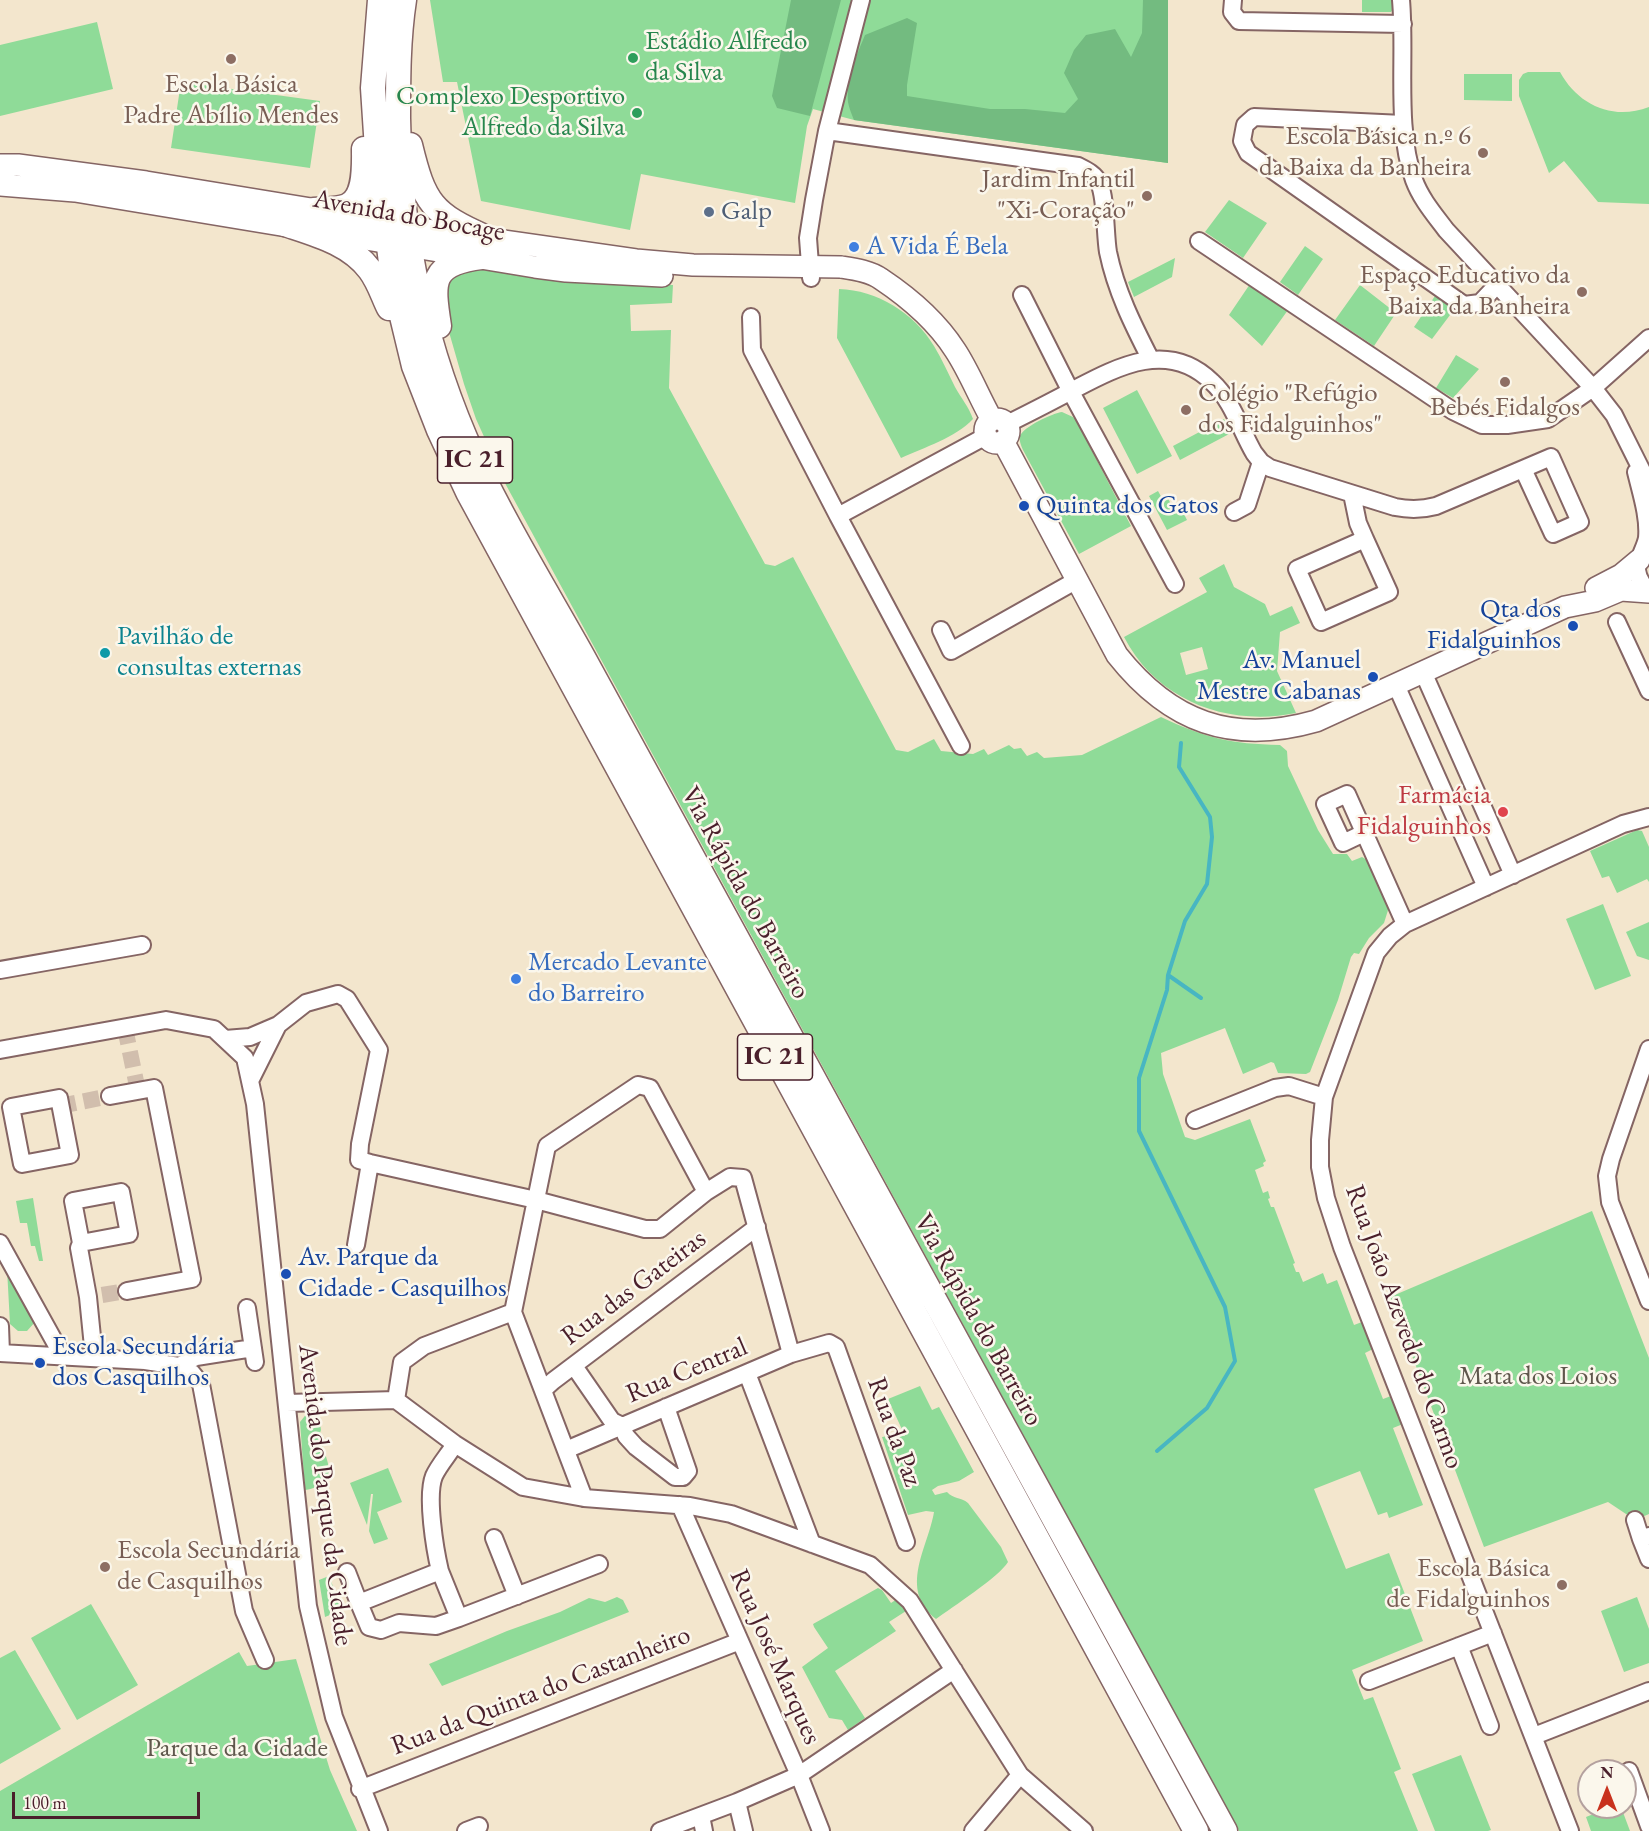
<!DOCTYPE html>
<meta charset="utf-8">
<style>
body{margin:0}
#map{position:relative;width:1649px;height:1831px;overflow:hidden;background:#f3e6cd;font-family:"EB Garamond",serif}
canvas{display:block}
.north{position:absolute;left:1577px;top:1759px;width:60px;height:60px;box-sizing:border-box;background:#fbf7ec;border:2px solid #b4a19f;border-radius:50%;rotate:0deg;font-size:16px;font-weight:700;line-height:24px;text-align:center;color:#4a1f2b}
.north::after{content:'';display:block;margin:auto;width:21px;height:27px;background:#c8321e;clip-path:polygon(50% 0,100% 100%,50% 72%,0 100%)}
.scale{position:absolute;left:12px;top:1792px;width:188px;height:27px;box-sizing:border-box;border:3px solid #4a1f2b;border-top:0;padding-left:8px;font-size:18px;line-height:21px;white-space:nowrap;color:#4a1f2b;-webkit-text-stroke:4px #fbf7ec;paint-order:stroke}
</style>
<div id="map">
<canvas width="1649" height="1831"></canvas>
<div class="north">N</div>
<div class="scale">100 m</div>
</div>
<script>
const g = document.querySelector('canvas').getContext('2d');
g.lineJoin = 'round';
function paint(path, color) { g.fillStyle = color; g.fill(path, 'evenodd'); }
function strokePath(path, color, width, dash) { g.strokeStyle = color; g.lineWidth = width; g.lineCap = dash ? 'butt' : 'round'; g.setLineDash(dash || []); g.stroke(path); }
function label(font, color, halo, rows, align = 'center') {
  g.font = font + ' "EB Garamond",serif'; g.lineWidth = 5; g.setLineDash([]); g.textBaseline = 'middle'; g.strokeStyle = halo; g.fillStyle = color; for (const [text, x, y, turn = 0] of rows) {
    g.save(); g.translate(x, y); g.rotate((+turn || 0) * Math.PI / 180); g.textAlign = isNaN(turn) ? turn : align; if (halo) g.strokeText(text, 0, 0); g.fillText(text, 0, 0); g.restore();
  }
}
paint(new Path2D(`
 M430,0H1168V163L854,120L813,109L807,126L795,203L641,174L630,230L481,201L457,82H443Z
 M1362,0H1393L1394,8L1391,12H1362Z
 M97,22L113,89L0,116V45Z
 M1528,72H1560C1578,105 1613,121 1649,107V204L1598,202L1564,161L1549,173L1519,96V80L1523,74Z
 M1464,74H1512V101L1464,100Z
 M181,82L320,101L310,168L171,148Z
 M1229,200L1267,223L1243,258L1205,232Z
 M1305,246L1323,259L1298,295L1280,282Z
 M1175,258L1172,277L1134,297L1128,282Z
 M468,268L574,282L673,285L672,303L630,305L631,331L671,330L669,388L765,564L775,566L793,557L896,750L908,752L934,739L941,751L973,754L984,749L988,755L1009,745L1014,749L1021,748L1027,756L1037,752L1044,758L1082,755L1161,717C1205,738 1231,744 1280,745L1287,751L1288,766L1318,830L1333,854H1347L1352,861L1362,857L1367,860L1389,907L1384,923L1369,938L1359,954L1354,953L1351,957L1338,1000L1310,1072L1306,1074L1278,1073L1274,1063L1271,1062L1243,1074L1225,1028L1161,1053L1163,1074L1185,1137L1195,1140L1250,1119L1266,1161L1263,1163L1264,1166L1255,1170L1263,1193L1268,1191L1270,1198L1268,1199L1271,1207H1274L1295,1263L1293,1264L1296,1272H1299L1303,1282L1323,1273L1327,1284L1337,1280L1354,1325L1362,1322L1373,1349L1365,1353L1383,1399L1391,1396L1403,1424L1393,1428L1423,1505L1389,1518L1387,1512L1378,1515L1360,1471L1314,1489L1346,1569L1389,1553L1423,1641L1352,1670L1364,1700L1373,1697L1401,1769L1394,1772L1418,1831H1239L506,485L476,419L464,384L449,332L443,284Z
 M1250,284L1288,310L1262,346L1229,315Z
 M1360,285L1396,313L1374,346L1335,320Z
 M839,289C877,290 914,313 934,346C942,359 948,373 955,387C961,398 969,407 973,419C955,438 925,447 901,458L837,338Z
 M1437,293L1456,307L1432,339L1414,327Z
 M1456,355L1479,369L1453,398L1436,388Z
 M1137,390L1172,456L1137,474L1103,408Z
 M1062,412L1073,417L1077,422L1131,526L1079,554L1023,450C1021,445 1019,441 1020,436C1023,427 1053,413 1062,412Z
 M1224,419L1231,433L1180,460L1173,446Z
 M1158,491L1163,500L1168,498L1175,513L1184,514L1187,520L1167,530L1149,496Z
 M1224,564L1234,587L1265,604L1270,616L1292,606L1300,623L1280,632L1277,671L1296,713C1228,727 1157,701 1124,637L1207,592L1199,578ZM1202,647L1208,669L1186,675L1180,653Z
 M1637,830L1642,831L1649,847V882L1647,879L1617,893L1609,876L1602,878L1590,851Z
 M1603,904L1631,976L1595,990L1566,919Z
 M1649,922V960L1637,956L1626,932Z
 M33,1198L43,1261H39L35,1246H31L27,1223H20L16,1201Z
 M1592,1211L1649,1358V1514L1635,1520L1608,1502L1484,1547L1390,1297Z
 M7,1269L35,1322L27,1331H18L10,1324Z
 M920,1386L932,1410L939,1407L974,1472L959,1481L938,1486L932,1490L935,1495L947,1492C953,1499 961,1497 968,1503L1001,1547L1008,1562C999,1577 951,1608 936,1619C898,1589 928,1548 934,1512L926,1511L908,1515L882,1437L894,1435L905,1436L888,1399Z
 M318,1408L321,1430L319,1436C326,1460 343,1484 305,1490L300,1422L308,1412Z
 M388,1468L402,1502L377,1512L388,1539L374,1544L369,1531L373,1494H371L367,1525L350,1483Z
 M329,1576L342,1610L325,1617L319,1580Z
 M878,1588L882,1590L891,1603L897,1599L906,1611L889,1622L896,1631L835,1671L865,1718L848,1730L842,1720L829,1718L802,1667L828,1648L814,1627L813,1624Z
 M617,1597L623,1600L629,1612L442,1686L429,1664L507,1631L560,1612L589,1598L605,1602Z
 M1637,1597L1649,1629V1663L1624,1672L1601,1611Z
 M91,1604L138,1685L77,1720L31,1638Z
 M15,1650L61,1729L0,1764V1658Z
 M239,1652L247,1666L296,1659L330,1770L357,1831H0V1791Z
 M1461,1755L1491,1830L1488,1831H1435L1412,1774Z
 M1611,1807H1621L1630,1831H1591L1586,1817Z`), '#8fdb98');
paint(new Path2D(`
 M791,0H841L810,116L777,108L772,96Z
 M1143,0H1168V163L854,120C852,115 849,108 848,102C846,80 857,54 865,35L907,18L917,23L907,85V96L990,109H1025L1065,113L1078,99L1064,73L1074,50L1086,35L1115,29L1131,57L1142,33Z`), '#73bb80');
strokePath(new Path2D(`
 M1168,975L1201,998
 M1157,1451L1207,1408L1235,1361L1225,1307L1139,1131V1078L1167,990L1168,975L1185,921L1207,884L1212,837L1210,817L1179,767L1181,743`), '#48b6c2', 4);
strokePath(new Path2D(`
 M125,1028L138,1091
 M60,1106L110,1096
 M102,1295L127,1291`), '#d1bead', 16, [16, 8]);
const minor = new Path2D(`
 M1233,0L1232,12L1239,21L1403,24
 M1401,0C1406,56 1395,128 1414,180C1421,199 1434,214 1446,230L1593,388L1614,415L1649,485
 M1403,124L1254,117L1245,125L1242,141L1248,153L1464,305L1480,303L1497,285
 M827,131L1078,166C1086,170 1095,174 1099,183C1106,197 1105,234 1108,252C1116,291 1133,325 1151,360
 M1199,241L1453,411L1482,425H1507L1548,419L1593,388L1649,338
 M811,278L808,238L814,200L827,131L861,0
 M1022,295L1071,392L1175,584
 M751,317L752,350L838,516
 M1007,424C1029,413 1051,402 1073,390C1117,367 1168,339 1212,382C1232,400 1241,431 1254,453L1261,462L1270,468L1395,507C1410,510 1421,510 1436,506L1551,457L1580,522L1553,534L1523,469
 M1636,472C1641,493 1649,517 1647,538C1645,549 1637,559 1637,570C1638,579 1642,585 1649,590
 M1352,494L1358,523L1365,539
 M1234,512L1247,505L1261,462
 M1365,539L1389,592L1321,622L1297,569Z
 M1617,622L1649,691
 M941,630L951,651L1077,580
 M1423,672L1513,875
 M1396,685L1486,887
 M961,746L838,516L986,436
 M1364,833L1343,843L1325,804L1347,794L1405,924
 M0,970L142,945
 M225,1039L250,1037L278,1025L306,1003L338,994L347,999L379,1050L360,1144L359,1160L370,1163L536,1200L645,1229H660L706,1192L730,1177L743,1178L791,1354
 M1649,1049L1611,1159L1607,1176L1610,1202L1649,1301
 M0,1050L166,1020L214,1029L245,1058L255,1104L308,1606L334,1717L379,1831
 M250,1081L278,1025
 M110,1096L154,1088L192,1279L127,1291
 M59,1098L70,1155L22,1164L11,1107Z
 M1195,1120L1275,1088L1289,1086L1324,1097
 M0,1243L62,1355
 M81,1243L129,1234L121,1192L73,1201L81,1243L79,1248L88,1297L94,1357
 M356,1245L370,1163
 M247,1308L255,1362
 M0,1326L1,1353
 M0,1353L145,1361L179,1366L196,1357L253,1348
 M179,1366L192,1373L201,1384L244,1611L265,1660
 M574,1366L612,1421L622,1426L626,1436L636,1447L675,1477H683L688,1471L666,1407
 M747,1373L812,1544
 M543,1390L553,1381L757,1227
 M396,1400L402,1362L424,1346L513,1312
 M287,1403L396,1400L455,1444L523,1487L584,1498L690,1506L731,1514L870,1565L910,1601L1020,1775L1084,1831
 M566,1450L791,1354L829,1343L836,1347L906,1542
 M584,1498L513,1312L547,1146L638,1085L650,1088L706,1192
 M680,1505L799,1775L821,1831
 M1635,1520L1641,1539
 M1649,1536L1641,1539L1649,1559
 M494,1538L517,1596
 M440,1571L459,1618L436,1626L399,1623L381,1630L369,1627L359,1603L440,1571C435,1550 426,1496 434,1476C439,1465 449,1454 455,1444
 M347,1572L359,1603
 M459,1618L599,1564
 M1459,1646L1490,1726
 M1369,1681L1493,1633
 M1534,1736L1649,1691
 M1629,1771L1649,1826
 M360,1789L740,1641
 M737,1802L744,1831
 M701,1816L704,1831
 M466,1831L479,1826
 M660,1831L737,1802L799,1775L954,1670
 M973,1831L1020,1775
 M1570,1831L1342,1247L1326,1198L1320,1167V1140L1324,1097L1376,953L1390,936L1405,924L1623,824L1649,817`);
const major = new Path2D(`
 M0,165H18L146,182L354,216L433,231L636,260L693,265L841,267C854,269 870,271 881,279C908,297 937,322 955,350C969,371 979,397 992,420
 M0,185L75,191L535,267L566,271L662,276
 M985 431a12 12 0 1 1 24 0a12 12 0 1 1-24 0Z
 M1003,441L1117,655C1170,722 1232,745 1316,721L1565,607L1595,601L1621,590L1649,592
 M1596,588L1621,575L1639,560`);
const highway = new Path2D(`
 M380,0L373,88L380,195L386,222L393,279L414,366L439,430L468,492L1196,1831
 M404,0C398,39 398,79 398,118C400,237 424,349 474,458C506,526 546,591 583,657L1225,1831
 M410,145C424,203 432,214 487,238
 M314,210C325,209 338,210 347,206C366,198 364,166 364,149
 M285,224C315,234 350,243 370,270C379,282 383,296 389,308
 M439,326C432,281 430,264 481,257`);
strokePath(minor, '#856564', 20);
strokePath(major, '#856564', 24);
strokePath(highway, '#856564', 27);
strokePath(minor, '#fff', 16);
strokePath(major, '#fff', 21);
strokePath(highway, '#fff', 24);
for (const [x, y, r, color] of [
 [633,58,6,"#2e9e5b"],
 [231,59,6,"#8d6e63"],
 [637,113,6,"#2e9e5b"],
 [1483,153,6,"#8d6e63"],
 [1147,196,6,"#8d6e63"],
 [709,212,6,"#5c6f8a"],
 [854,247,6,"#3f7fe0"],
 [1582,292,6,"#8d6e63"],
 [1505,382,6,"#8d6e63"],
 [1186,410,6,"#8d6e63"],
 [1024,506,6,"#1a4fb4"],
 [1573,626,6,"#1a4fb4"],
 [105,653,6,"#0f9aa8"],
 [1373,677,6,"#1a4fb4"],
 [1503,812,6,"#e0444e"],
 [516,979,6,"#3f7fe0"],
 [286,1274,6,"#1a4fb4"],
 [40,1363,6,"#1a4fb4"],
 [105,1567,6,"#8d6e63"],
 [1562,1585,6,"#8d6e63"]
]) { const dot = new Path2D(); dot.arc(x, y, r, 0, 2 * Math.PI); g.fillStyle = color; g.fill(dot); strokePath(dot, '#fbf7ec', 2); }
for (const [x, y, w] of [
 [475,460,75],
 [775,1057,75]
]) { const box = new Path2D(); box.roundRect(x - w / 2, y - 23, w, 46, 4.5); g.fillStyle = '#fbf7ec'; g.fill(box); strokePath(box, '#4a1f2b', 1.5); }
label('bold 26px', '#4a1f2b', null, [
 ["IC 21",475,460],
 ["IC 21",775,1057]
]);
label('27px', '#27864d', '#fbf7ec', [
 ["Estádio Alfredo",645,42],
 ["da Silva",645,73],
 ["Complexo Desportivo",625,97,"right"],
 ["Alfredo da Silva",625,128,"right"]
], 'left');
label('27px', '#785e54', '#fbf7ec', [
 ["Escola Básica",231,85,"center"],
 ["Padre Abílio Mendes",231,116,"center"],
 ["Escola Básica n.º 6",1471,137],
 ["da Baixa da Banheira",1471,168],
 ["Jardim Infantil",1135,180],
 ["\"Xi-Coração\"",1135,211],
 ["Espaço Educativo da",1570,276],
 ["Baixa da Banheira",1570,307],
 ["Colégio \"Refúgio",1198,394,"left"],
 ["dos Fidalguinhos\"",1198,425,"left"],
 ["Bebés Fidalgos",1505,408,"center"],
 ["Escola Secundária",117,1551,"left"],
 ["de Casquilhos",117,1582,"left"],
 ["Escola Básica",1550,1569],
 ["de Fidalguinhos",1550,1600]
], 'right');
label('27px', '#4e5e75', '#fbf7ec', [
 ["Galp",721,212]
], 'left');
label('27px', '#4a1f2b', '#fbf7ec', [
 ["Avenida do Bocage",409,216,10],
 ["Via Rápida do Barreiro",745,893,61],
 ["Rua das Gateiras",634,1288,-37],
 ["Via Rápida do Barreiro",978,1320,61],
 ["Rua João Azevedo do Carmo",1404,1327,70],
 ["Rua Central",687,1371,-23],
 ["Rua da Paz",894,1432,70],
 ["Avenida do Parque da Cidade",325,1495,83],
 ["Rua José Marques",775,1657,66],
 ["Rua da Quinta do Castanheiro",541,1691,-21]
]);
label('27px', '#366cbe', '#fbf7ec', [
 ["A Vida É Bela",866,247],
 ["Mercado Levante",528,963],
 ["do Barreiro",528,994]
], 'left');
label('27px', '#164399', '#fbf7ec', [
 ["Quinta dos Gatos",1036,506],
 ["Qta dos",1561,610,"right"],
 ["Fidalguinhos",1561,641,"right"],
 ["Av. Manuel",1361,661,"right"],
 ["Mestre Cabanas",1361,692,"right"],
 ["Av. Parque da",298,1258],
 ["Cidade - Casquilhos",298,1289],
 ["Escola Secundária",52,1347],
 ["dos Casquilhos",52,1378]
], 'left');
label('27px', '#0d838f', '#fbf7ec', [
 ["Pavilhão de",117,637],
 ["consultas externas",117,668]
], 'left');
label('27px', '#be3a42', '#fbf7ec', [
 ["Farmácia",1491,796],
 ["Fidalguinhos",1491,827]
], 'right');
label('27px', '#5f574c', '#fbf7ec', [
 ["Mata dos Loios",1538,1377],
 ["Parque da Cidade",237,1749]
]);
</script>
